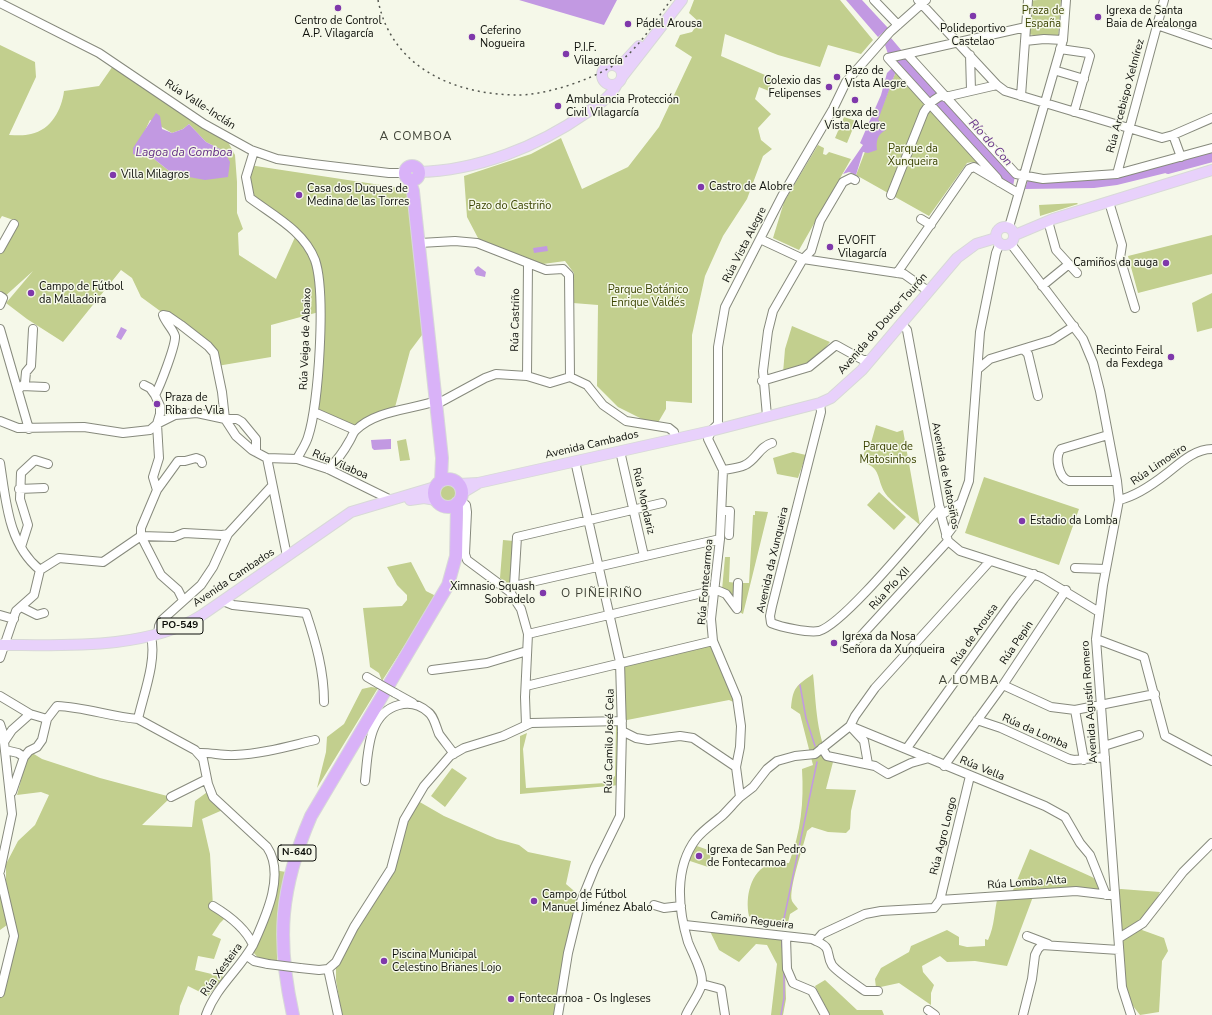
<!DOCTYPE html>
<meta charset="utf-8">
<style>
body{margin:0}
canvas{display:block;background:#f5f8e9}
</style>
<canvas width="1212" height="1015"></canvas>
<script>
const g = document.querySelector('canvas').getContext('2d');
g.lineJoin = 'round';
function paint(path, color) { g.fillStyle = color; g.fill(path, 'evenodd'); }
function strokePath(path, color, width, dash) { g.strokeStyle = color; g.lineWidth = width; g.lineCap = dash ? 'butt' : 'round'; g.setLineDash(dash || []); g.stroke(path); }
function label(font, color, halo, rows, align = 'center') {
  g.font = font + ' "Nunito Sans",sans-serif'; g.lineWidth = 3; g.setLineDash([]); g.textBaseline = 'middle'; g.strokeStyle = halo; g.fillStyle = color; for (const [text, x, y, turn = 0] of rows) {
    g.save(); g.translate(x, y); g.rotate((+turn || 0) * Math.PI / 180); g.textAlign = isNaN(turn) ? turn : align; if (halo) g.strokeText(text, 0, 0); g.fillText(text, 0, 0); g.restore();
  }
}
paint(new Path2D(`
 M694,0H840L873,40L861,54L828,45L820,67L778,55L725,34L721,56L772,78L769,91L759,87L755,99L771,114L758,128L761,140L772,149L763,156L747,199L723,236L705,276L692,335V403L666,401V409L656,426L618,407L597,386L598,305L573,303L574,273L565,261L543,264L528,263L477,243L478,238L467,217L464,176L531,154L561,138L582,189L628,167L659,127L692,57L675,46L680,35L692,32L699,22L689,13Z
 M1038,0H1061L1058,39L1027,34L1028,1Z
 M0,45L35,62L36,77L9,135C16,135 24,136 31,134C51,130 62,109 64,91L99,86L115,63L195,118L221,129L235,155L237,182V213L243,229L238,233L239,255L276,279L296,235L250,198L249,165L407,189L428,327L410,351L394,411L355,430L314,412L319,312L271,325V357L217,366L208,346L141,297L132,278L121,270L63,342L27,319L6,303L33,271L3,298L0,296V252L19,222L2,216L0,219ZM150,120L172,133L183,129L189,124L206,142L224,151L173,174L149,155L134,154Z
 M896,71L986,170L972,162L967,163L929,216L856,175Z
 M844,117L856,121L847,143L835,138Z
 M818,145L824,148L823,154L826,155L829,152L851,159L799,250L773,238L784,202Z
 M1077,203L1078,204L1040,216L1039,205Z
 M1212,235V274L1138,293L1128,256Z
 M1212,293V328L1197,332L1192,303Z
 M792,326L830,342C813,363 808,364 783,373L785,349Z
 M876,425L897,432L903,430L920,525C911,517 891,502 885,493C876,478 882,468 862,462L865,450H869Z
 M406,439L410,460L400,461L397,441Z
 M793,452L806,455L798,478L777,474L773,458Z
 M984,477L1079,509L1059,565L965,533Z
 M438 493a9 9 0 1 1 18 0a9 9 0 1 1-18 0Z
 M879,492L906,517L894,530L867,505Z
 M755,511L768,512L743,614L738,611L740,583H749L753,515H755Z
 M503,540L514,541L510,585L500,578Z
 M725,557H730L729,582L737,583L736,606L722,590Z
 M411,562L426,591L436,596L382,681L379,673L370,667L363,608L402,606L407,600V595L397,585L387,567Z
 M713,641L738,704L729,700L622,721L620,785L520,794V736L527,733L523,749L526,788L605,783L615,776L616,726L622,721L620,662Z
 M813,674C816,698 816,745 833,762L826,789L856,790L851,811L850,829L846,833L828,832L812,827L807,831C804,845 788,890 792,901C793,903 796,906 798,909L790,914L787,927L754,920L749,916C745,898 750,871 770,864C775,862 783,863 789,863C801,831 804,803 802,769L813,765L800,714L791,708C793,687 796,686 813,674Z
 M371,687L378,688L317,788L326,752L327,737L344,724L362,689Z
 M29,751L42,759L100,778L171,797L142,825L192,827L195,801L210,790L225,809L202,819L210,854L213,906L225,918L220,923L212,935L221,939L214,959L198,956L195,970L224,977L208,996L188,986L180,1006L179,1015H0V993L14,936L6,881V864L18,841L35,825L49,795L41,792L17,795Z
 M452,768L467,778L445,807L431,796Z
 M418,801L444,816L497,839L519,845L528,852L571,861L566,884L580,896L557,1015H342L336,980V966L388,868L404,820Z
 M694,845L711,851L710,853L713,854L708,867L687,860Z
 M1030,849L1092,877L1110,890V895L1034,894L1007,966L975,961L947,962L940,956L922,966L923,972L934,985L931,993V1005L899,983L876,988L875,979L881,968L909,952L911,946L947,930L959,937V945L967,947L985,946V939L988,940C995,925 994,911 998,896L1011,895Z
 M274,870L286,872L278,934L277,960H260L253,952Z
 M0,888L7,925L0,930Z
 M1121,889L1160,892L1142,930L1164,938L1168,951L1162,961L1159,1012L1140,1015L1123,993L1115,890Z
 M708,927L772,935L784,941L786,999L783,1015H771L777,964L767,945L756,944L739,962L719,950Z
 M825,980L857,1010H882L884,1015H830L815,986Z`), '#c2cf8e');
paint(new Path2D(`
 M519,0H617L604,25Z
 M846,0H862L888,28L878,37Z
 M891,38L902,51L888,54L885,45Z
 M906,58L938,93L929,101L892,61Z
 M891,69H894L896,71L878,120L883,123L886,130C877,134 876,142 877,150L868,153L863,152L856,175L849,172L843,174L863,145L860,143L881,95L887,73Z
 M942,98L1015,176L1013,186L1005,183L932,106Z
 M156,113L160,116L162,129L172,133L183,129L189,124L206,142L224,151L230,162L228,177L205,180L173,174L149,155L140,157L133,154V148Z
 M1212,152V160L1187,167L1185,160Z
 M1179,161L1182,169L1117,185L1094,188L1025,189L1028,180L1063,181L1110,179Z
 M547,246L548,251L534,253L533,248Z
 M478,266L486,272L485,277L476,275L474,270Z
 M121,327L127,330L121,340L116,337Z
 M391,439V449L374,450L372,448L371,440Z`), '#c299e2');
strokePath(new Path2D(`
 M800,685L806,718L815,746
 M782,928L817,762
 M782,939V947
 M781,1015L784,998V971`), '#c299e2', 1.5);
strokePath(new Path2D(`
 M1168,169L1212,157`), '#c299e2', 10);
const minor = new Path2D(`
 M874,0L898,25
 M918,0L997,85L1005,91L1162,138L1173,135L1212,118
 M0,3L99,53L204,124L251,150L277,159L313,164L389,173H405
 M1157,25L1212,44
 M1025,41L1044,39L1063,40
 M1060,49L1088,53L1090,56L1074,112
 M907,54L1016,174L1043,179L1117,174L1212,148
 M970,55L971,90
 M1057,71L1084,79
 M1021,96L1028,0
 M945,97L997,85
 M1173,135L1181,157
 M254,151L246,177L250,198C274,216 304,231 315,260C326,292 319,404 308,437C306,444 301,451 297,459
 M1117,174L1164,0
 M999,182L997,178L888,58L1026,27
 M891,195L924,112C929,104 935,97 944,95
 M1109,202L1122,245L1120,258L1135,308
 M921,219L931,225
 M1048,221L1056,250L1077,273
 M1009,227L1063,40L1066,0
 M760,239L803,259L904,274L928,291
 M420,243L455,241L477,243L546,270L563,269L569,275L570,377
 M1011,244L1083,339L1093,363L1100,391L1117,481L1119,500L1103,585L1096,639L1122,987L1131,1015
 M0,249L14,224
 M897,273L969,169L974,167L1018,193
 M1042,286L1069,264
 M0,296L3,298L0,305
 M901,323L907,330L941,515L948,541L960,551L1041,577L1099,612
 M0,329L29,429
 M1024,350L1028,354L1038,396
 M978,369L990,359L1052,340L1074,326
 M527,376L528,263
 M762,381L809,367L836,345L863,360H869
 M144,385L150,388L155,395
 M22,386L45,387
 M18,390L25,383L26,372L31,366L33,329
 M820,403L821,412L772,606L770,616L771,623C781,627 808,633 819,631C844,624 919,531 940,508
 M437,404L485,378L496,374L527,376L550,383L570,377L587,385L603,405L626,421L669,428L674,432L675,438
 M314,412L355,430
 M767,416L763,371L768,331L773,311L803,259L811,251L820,221L843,182L851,178L855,180
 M0,421L18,428L84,427L123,433L150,430L157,424L175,415L197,413L225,419H237L242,422L256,439V452
 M1108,435L1061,449C1054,457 1059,478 1069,481H1117
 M620,451L644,556
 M267,458L287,556
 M0,463C6,501 8,544 40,570L34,595L16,611L0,658
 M328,469C337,461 344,451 350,440C352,437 353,432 356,430C376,410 411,410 436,401
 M723,470C730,469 739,468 745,465C756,460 760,446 772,443
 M19,489L44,488
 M157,490L178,461H185L196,458L201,460L202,463
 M460,500L466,505L467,512L465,554L467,560L510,592L521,609L528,634L525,697L526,725
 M1119,500C1136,496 1152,485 1166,474C1179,464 1194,449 1212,449
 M722,511H730L729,535
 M941,515L961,503
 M946,536L952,528L969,481L980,332L996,253L1000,243
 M21,547L28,525L20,499L21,473L35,460L48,464
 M1075,568L1106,569
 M40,570L59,558L103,562L141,536L174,537L184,533L222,535L228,534
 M514,586L720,539
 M511,590L514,586L517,537L662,503
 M719,591L726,594L737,609L738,583
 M183,600L178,590L161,575L141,536V528L157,490L153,477L159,458L157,424L160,414V406L155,395C160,386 176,345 175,336C173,329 165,322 163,315L168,316L181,325L208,346L214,353L222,392L225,419L236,436L252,450L267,458L297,459L328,469L391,500
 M223,601L233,605L306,613C316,643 324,671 324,702
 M21,607L37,615L44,613
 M0,615L14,619
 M158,634L159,626L162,620L201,585L213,567L228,534L272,486
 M528,634L715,590
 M1096,639L1144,657L1165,736L1212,761
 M845,649L861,636L948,541
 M432,670L487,663L527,651
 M367,677L379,684
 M1003,685L1051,707L1075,710
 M526,686L713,641
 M395,693L413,703
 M0,696L30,714L47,719L57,706C85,707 111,717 138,719C143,696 157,660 151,637
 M138,719L195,750L203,759L208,784L213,797L267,847C286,875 265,918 253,945
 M977,720L1001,728L1069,759L1074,760L1105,757
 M0,724L3,733L12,814L0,871
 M850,726L1045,806L1065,817L1080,843L1090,855L1106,895
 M852,728L864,741L868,764
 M622,731L636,738L648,740L680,736L693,738L736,767
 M4,742L12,730L30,714
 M1104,746L1139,735
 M822,748L827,756L875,766L888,774L911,763L929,758
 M907,748L1014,599L1034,574
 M5,750L18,753L24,757
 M198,753C210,752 222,756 235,755C262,754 289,746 315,740
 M1084,760L1075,710L1155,694
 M944,766L1003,685L1066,590
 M365,781C368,755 367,713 399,705C410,702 420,705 428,712C434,716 436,727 439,734C444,741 449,747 454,754
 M12,792L24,757L29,751L37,747L42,740L47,719
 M171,797L207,779
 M740,797L753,787L767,769L777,761L795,756L815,754L850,726L855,716L875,688L990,561
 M0,876L14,936L0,993
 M940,900L1076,891L1110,895
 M654,905L664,908L681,906
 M685,925L812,939L816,941L822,934L865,914L881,911L934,908L940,900L970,776
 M1027,936L1048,944
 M786,937L787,969L793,983L812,991L825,1015
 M1119,938L1143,923L1183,872L1212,843
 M816,941C833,948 825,953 832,965C836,971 858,986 865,991H878
 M247,956L254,961L268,964
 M300,968L319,970L328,969L336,962L354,927L391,869L404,820L424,786L450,756L464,748L503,736L531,723L622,721
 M328,969L338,1015
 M702,984L721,989L725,1015
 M928,1010L935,1015
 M206,1015C216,987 239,970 253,945C246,929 228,915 213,906
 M558,1015L568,953L580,904L595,867L620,816L622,731L620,662L575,461
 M686,1015C690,1005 702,991 702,982C702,969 693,955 688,942C678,909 674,868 696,839C704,829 714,823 723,815C729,809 734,803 740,797L736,767L740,747L741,726L737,698L713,641L711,619L720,539L723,470L708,439L711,431L718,424V347L725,307L782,196L833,109L846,82L890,32L926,0
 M1023,1015L1032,979L1035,955L1038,949L1042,945L1119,950`);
const major = new Path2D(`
 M602 75a10 10 0 1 1 20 0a10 10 0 1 1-20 0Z
 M616,66L625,61L639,46
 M622,77L682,0
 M418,172C477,171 539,146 586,113C598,105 611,97 617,84
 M996 236a9 9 0 1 1 18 0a9 9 0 1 1-18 0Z
 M1015,235L1053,219L1212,170
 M459,484L478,483L711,431L820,403L831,398L862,370L957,258L976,244L996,238
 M462,493L477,484
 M410,500L424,498L436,500
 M0,645C64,645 147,650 202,615L351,512L435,487`);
const highway = new Path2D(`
 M405 173a7 7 0 1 1 14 0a7 7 0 1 1-14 0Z
 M409,179L413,191L442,458L441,481
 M434 493a14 14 0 1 1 28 0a14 14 0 1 1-28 0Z
 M293,1015C276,939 280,888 311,816L448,585L456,556L457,503`);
strokePath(minor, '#878a7d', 10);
strokePath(major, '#d8d9d8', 12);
strokePath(highway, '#d8d9d8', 14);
strokePath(minor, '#fff', 8);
strokePath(major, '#e8d1fb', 10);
strokePath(highway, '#d9b2f8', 12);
strokePath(new Path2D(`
 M378,0C391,67 453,94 515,95C543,96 587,81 611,67C637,53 653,23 671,0`), '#555850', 1.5, [2, 4]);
const minorBridge = new Path2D(`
 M379,684L395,693
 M268,964L300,968`);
strokePath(minorBridge, '#878a7d', 10, []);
strokePath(minorBridge, '#fff', 8);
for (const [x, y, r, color] of [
 [338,8,4,"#7f38ab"],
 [973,16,4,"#7f38ab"],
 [1098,17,4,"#7f38ab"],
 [628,24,4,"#7f38ab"],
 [472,37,4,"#7f38ab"],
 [566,54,4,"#7f38ab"],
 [837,77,4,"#7f38ab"],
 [829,87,4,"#7f38ab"],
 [855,100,4,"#7f38ab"],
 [558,106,4,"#7f38ab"],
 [113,175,4,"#7f38ab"],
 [701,187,4,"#7f38ab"],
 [299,195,4,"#7f38ab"],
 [830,247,4,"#7f38ab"],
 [1166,263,4,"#7f38ab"],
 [31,293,4,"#7f38ab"],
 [1171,357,4,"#7f38ab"],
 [157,404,4,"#7f38ab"],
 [1022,521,4,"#7f38ab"],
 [543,593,4,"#7f38ab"],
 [834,643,4,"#7f38ab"],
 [699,856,4,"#7f38ab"],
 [534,901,4,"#7f38ab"],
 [384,961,4,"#7f38ab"],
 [511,999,4,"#7f38ab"]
]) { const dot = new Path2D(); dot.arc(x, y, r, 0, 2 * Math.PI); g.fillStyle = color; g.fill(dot); strokePath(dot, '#f5f8e9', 1.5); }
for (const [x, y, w] of [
 [180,626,46],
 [297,853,38]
]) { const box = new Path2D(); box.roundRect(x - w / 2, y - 8, w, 16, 3); g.fillStyle = '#f5f8e9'; g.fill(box); strokePath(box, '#0d0f0a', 1); }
label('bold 10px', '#0d0f0a', null, [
 ["PO-549",180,626],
 ["N-640",297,853]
]);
label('11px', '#3a4300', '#f5f8e9', [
 ["Praza de",1043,11],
 ["España",1043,24],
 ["Parque da",913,149],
 ["Xunqueira",913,162],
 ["Pazo do Castriño",510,206],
 ["Parque Botánico",648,290],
 ["Enrique Valdés",648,303],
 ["Parque de",888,447],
 ["Matosinhos",888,460]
]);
label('11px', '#0d0f0a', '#f5f8e9', [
 ["Igrexa de Santa",1106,11],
 ["Baia de Arealonga",1106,24],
 ["Centro de Control",338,21,"center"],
 ["A.P. Vilagarcía",338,34,"center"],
 ["Pádel Arousa",636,24],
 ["Polideportivo",973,29,"center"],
 ["Castelao",973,42,"center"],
 ["Ceferino",480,31],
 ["Nogueira",480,44],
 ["P.I.F.",574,48],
 ["Vilagarcía",574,61],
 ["Pazo de",845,71],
 ["Vista Alegre",845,84],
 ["Colexio das",821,81,"right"],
 ["Felipenses",821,94,"right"],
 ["Ambulancia Protección",566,100],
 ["Civil Vilagarcía",566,113],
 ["Igrexa de",855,113,"center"],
 ["Vista Alegre",855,126,"center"],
 ["Villa Milagros",121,175],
 ["Castro de Alobre",709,187],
 ["Casa dos Duques de",307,189],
 ["Medina de las Torres",307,202],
 ["EVOFIT",838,241],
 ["Vilagarcía",838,254],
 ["Camiños da auga",1158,263,"right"],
 ["Campo de Fútbol",39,287],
 ["da Malladoira",39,300],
 ["Recinto Feiral",1163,351,"right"],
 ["da Fexdega",1163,364,"right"],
 ["Praza de",165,398],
 ["Riba de Vila",165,411],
 ["Estadio da Lomba",1030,521],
 ["Ximnasio Squash",535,587,"right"],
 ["Sobradelo",535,600,"right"],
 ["Igrexa da Nosa",842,637],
 ["Señora da Xunqueira",842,650],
 ["Igrexa de San Pedro",707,850],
 ["de Fontecarmoa",707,863],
 ["Campo de Fútbol",542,895],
 ["Manuel Jiménez Abalo",542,908],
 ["Piscina Municipal",392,955],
 ["Celestino Brianes Lojo",392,968],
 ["Fontecarmoa - Os Ingleses",519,999]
], 'left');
label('11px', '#0d0f0a', '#f5f8e9', [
 ["Rúa Arcebispo Xelmírez",1126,96,-75],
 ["Rúa Valle-Inclán",200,105,33],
 ["Rúa Vista Alegre",745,245,-63],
 ["Rúa Castriño",516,320,-89],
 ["Avenida do Doutor Tourón",883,324,-49],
 ["Rúa Veiga de Abaixo",306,339,-88],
 ["Avenida Cambados",592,445,-13],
 ["Rúa Vilaboa",340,465,23],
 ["Rúa Limoeiro",1159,465,-34],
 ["Avenida de Matosiños",945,476,79],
 ["Rúa Mondariz",643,501,77],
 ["Avenida da Xunqueira",773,560,-77],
 ["Avenida Cambados",234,578,-34],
 ["Rúa Fontecarmoa",706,582,-85],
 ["Rúa Pío XII",890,589,-47],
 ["Rúa de Arousa",975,635,-55],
 ["Rúa Pepin",1017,643,-56],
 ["Avenida Agustín Romero",1090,702,-94],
 ["Rúa da Lomba",1035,732,24],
 ["Rúa Camilo José Cela",610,741,-89],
 ["Rúa Vella",982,769,22],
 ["Rúa Agro Longo",944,836,-76],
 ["Rúa Lomba Alta",1027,883,-4],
 ["Camiño Regueira",752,921,7],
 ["Rúa Xesteira",222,970,-54]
]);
g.letterSpacing = '1px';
label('12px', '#404337', '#f5f8e9', [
 ["A COMBOA",416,137],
 ["O PIÑEIRIÑO",602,594],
 ["A LOMBA",969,681]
]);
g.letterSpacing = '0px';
label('italic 12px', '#673389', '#f5f8e9', [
 ["Río do Con",990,143,48],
 ["Lagoa da Comboa",184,153]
]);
</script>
